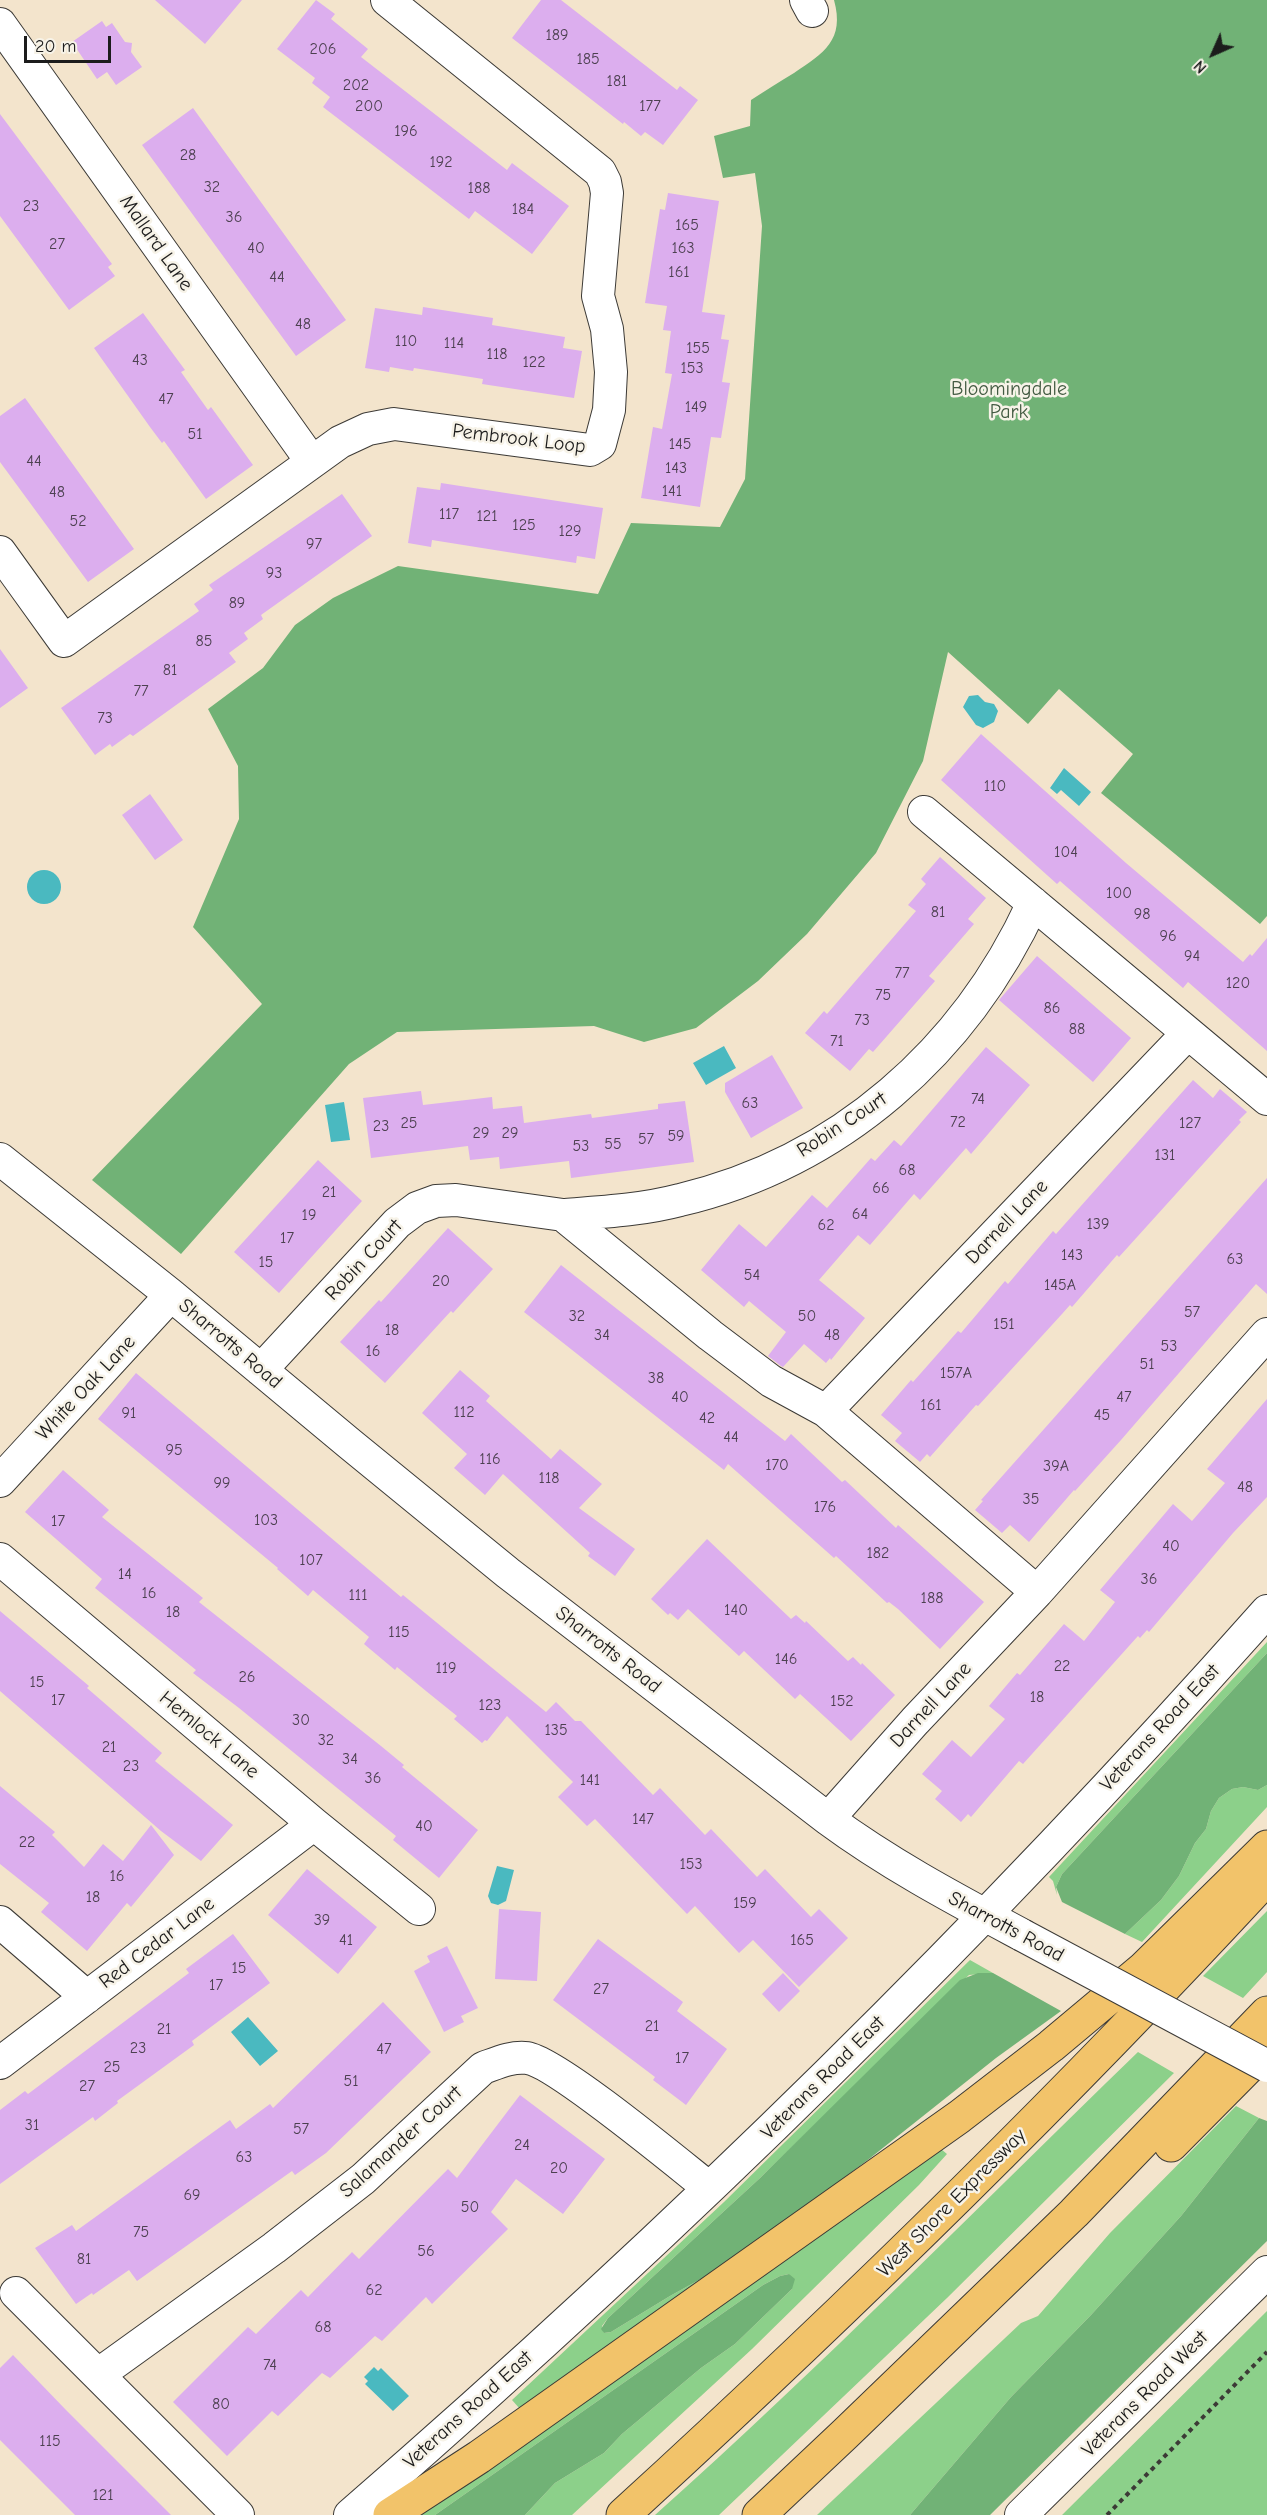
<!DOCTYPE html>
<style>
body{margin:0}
#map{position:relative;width:1267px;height:2515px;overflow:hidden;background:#f3e4cc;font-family:"Comic Neue",sans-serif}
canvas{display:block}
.north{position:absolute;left:1183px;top:24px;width:60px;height:60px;-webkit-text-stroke:4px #f7f3e8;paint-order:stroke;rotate:225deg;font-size:16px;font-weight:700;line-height:24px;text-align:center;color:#1c1c1c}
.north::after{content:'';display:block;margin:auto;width:21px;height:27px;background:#1c1c1c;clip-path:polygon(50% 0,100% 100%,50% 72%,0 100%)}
.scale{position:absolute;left:24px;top:36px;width:87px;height:27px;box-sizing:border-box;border:3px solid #1c1c1c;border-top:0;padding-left:8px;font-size:18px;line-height:21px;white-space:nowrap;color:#1c1c1c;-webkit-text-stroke:4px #f7f3e8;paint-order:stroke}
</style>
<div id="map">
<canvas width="1267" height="2515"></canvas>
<div class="north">N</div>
<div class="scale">20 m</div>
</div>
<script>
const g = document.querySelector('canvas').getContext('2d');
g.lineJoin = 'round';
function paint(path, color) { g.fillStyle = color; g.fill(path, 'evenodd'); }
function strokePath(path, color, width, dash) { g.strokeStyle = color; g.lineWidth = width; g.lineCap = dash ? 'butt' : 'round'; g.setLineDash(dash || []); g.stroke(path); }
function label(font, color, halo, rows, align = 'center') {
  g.font = font + ' "Comic Neue",sans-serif'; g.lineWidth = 5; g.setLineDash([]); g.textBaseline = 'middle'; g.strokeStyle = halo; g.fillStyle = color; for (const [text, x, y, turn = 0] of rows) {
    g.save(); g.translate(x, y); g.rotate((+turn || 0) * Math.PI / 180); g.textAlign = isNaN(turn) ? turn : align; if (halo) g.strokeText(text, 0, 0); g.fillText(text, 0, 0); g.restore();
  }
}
paint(new Path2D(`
 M1267,1642V1653L1062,1874L1056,1887L1057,1895L1053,1881L1049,1877Z
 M1267,1785V1807L1142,1942L1125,1934L1161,1900L1179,1876L1195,1843L1206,1829L1211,1811L1219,1798L1232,1789L1243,1787L1258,1790Z
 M1267,1911V1972L1243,1998L1203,1976Z
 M970,1960L993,1973L969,1975L760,2178L608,2318L602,2326L604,2333L611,2332L670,2296L726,2265L520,2409L512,2400L724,2202Z
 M1138,2052L1174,2073L947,2298L719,2515H655C822,2366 978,2207 1138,2052Z
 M1236,2106L1259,2118L1181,2216L1091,2315L1011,2397L910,2515H817L1021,2323L1038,2316L1110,2233Z
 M941,2149L947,2154L919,2185L752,2349L572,2515H525L555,2483L604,2453L622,2434L701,2368L735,2344L792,2289L789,2274L780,2276L763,2285L435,2515H416Z
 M1267,2311V2515H1062Z`), '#8cd08a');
paint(new Path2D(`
 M834,0H1267V916L1260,924L1101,793L1133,754L1059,689L1028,724L948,652L923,761L876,853L807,934L758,981L696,1028L644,1042L594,1026L397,1032L349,1064L181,1254L92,1180L262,1004L193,927L239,819L238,766L208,709L263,668L295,625L333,598L398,566L598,594L631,523L720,527L745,479L762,226L755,173L723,178L714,136L750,126L751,100C765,91 779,82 794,73C824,53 845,40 834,0Z
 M1267,1653V1785L1258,1790L1243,1787L1232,1789L1219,1798L1211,1811L1206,1829L1195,1843L1179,1876L1161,1900L1125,1934L1062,1902L1056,1887L1062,1874Z
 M978,1973H993L1061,2011L996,2058L869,2159L784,2223L726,2265L670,2296L611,2332L604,2333L601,2329L608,2318L760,2178L960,1980Z
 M1259,2118L1267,2121V2241L990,2515H910L1011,2397L1091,2315L1181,2216Z
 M789,2274L795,2279L792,2289L735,2344L701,2368L622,2434L604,2453L555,2483L525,2515H435L763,2285L780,2276Z`), '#71b276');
paint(new Path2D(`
 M978,695L985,702L994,704L998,711L994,722L983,728L976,725L963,707L969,696Z
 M1064,768L1091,792L1079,806L1061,790L1057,794L1050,788Z
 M27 887a17 17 0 1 1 34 0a17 17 0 1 1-34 0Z
 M724,1046L736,1068L706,1085L693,1063Z
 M344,1102L350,1140L331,1142L325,1105Z
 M497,1866L514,1870L506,1901L498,1905L491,1903L488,1896Z
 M248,2017L278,2051L260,2066L231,2032Z
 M374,2367L378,2371L381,2368L409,2396L393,2411L365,2384L368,2381L364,2377Z`), '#4ab9c0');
paint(new Path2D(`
 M155,0H242L205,44Z
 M316,0L335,14L331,19L368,49L361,57L507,170L512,163L569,206L532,254L475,211L469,219L323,107L330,97L312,83L315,78L277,49Z
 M541,0H561L677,90L680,86L698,100L663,145L645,132L641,136L624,122L623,124L512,38Z
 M102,21L106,27L112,23L125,42L132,43L131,52L142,67L116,85L107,72L97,79L72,42Z
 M193,108L346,320L296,356L142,145Z
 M0,114L112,264L108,267L115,276L69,310L0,216Z
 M668,193L719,201L702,312L725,315L721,339L729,340L722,382L730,383L721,438L711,437L700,507L641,498L653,427L662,429L672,374L665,373L671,331L663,330L667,306L645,303L660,209L665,210Z
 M423,307L493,318L492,325L565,337L563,348L582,351L574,398L482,384L483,379L414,368L413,371L390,367L389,372L365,368L375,308L422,315Z
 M143,313L185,370L181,372L208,410L211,407L253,465L206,499L164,441L162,443L150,427L94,348Z
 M25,398L134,549L88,582L0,462V416Z
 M441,483L603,508L595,559L577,556L576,563L432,540L431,547L408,543L417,487L440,490Z
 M342,494L372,536L261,615L263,619L244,633L248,639L229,653L236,662L133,736L130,734L112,747L110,744L95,755L61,708L199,611L194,604L213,590L209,585Z
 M0,649L28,688L0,708Z
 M981,734L1126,863L1243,962L1250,954L1252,956L1267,938V1051L1188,982L1183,988L1060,881L1057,884L941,780Z
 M150,794L183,840L155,860L122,815Z
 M940,857L986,898L968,919L974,924L929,976L935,981L873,1052L869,1049L850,1071L805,1033L824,1011L827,1014L916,911L908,905L926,884L921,879Z
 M1037,956L1131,1038L1093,1082L999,1000Z
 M986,1047L1030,1085L971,1154L966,1148L920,1200L914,1194L870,1245L858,1235L819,1280L865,1318L831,1360L830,1358L826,1363L804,1344L783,1367L781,1366L768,1356L786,1332L749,1301L744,1307L701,1270L739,1224L766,1247L812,1195L827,1208L871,1158L875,1161L894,1140L901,1146Z
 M772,1055L803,1108L751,1138L725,1092V1083Z
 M1193,1080L1213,1098L1220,1089L1247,1112L1239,1120L1241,1122L1119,1257L1117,1255L1072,1307L1070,1305L1062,1314L978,1406L976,1405L930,1457L927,1454L920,1462L895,1441L902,1433L881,1415L911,1380L913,1382L958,1331L961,1333L1005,1281L1008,1284L1053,1231L1056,1234Z
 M421,1091L423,1105L492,1097L493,1109L522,1106L524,1123L591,1114L592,1118L658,1109V1104L685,1101L694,1162L571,1178L569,1161L500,1169L499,1157L470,1160L468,1146L371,1158L363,1098Z
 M318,1160L362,1201L279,1293L234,1252Z
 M1267,1178V1294L1256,1284L1121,1440L1075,1491L1074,1490L1029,1542L1010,1525L1002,1533L975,1510L983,1501L981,1500Z
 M448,1228L493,1269L453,1313L451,1311L385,1383L340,1342L379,1300L381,1302Z
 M561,1265L785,1441L791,1434L842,1482L845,1480L896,1528L898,1525L984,1602L940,1649L898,1609L889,1602L887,1603L836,1556L834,1558L728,1464L724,1470L524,1312Z
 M460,1370L490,1396L486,1401L551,1459L560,1449L602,1484L579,1508L635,1549L615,1576L588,1556L590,1553L503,1474L485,1495L454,1468L467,1454L422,1413Z
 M136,1373L401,1597L403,1595L546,1712L556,1702L575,1721H581L653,1795L660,1788L705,1835L711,1829L757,1877L765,1869L811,1917L819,1909L848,1938L799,1987L753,1940L739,1953L695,1906L687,1914L595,1819L587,1826L558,1797L573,1782L507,1716L487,1741L485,1740L482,1743L454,1719L457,1716L426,1691L397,1667L395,1670L364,1644L369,1637L313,1590L308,1596L277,1569L278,1568L98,1419Z
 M1267,1399V1497L1233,1533L1149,1632L1147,1630L1140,1638L1138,1636L1023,1764L1019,1761L971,1817L968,1814L961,1822L935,1799L942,1791L922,1774L952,1740L971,1757L1005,1719L989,1706L1017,1673L1020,1675L1064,1624L1084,1641L1115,1602L1100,1590L1173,1504L1192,1521L1225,1483L1207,1469Z
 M63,1470L109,1510L102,1517L203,1598L199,1602L381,1746L404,1765L402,1767L478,1830L439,1878L393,1840L396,1836L239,1708L193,1673L196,1670L95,1588L102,1579L25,1512Z
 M707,1539L791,1619L796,1615L805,1623L806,1621L848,1661L853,1657L861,1665L862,1663L895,1695L851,1741L800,1694L795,1699L744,1651L739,1656L688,1609L678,1620L670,1613L668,1615L651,1599Z
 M0,1611L89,1686L87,1688L162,1753L155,1761L233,1825L201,1861L161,1831L0,1691Z
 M0,1786L55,1832L52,1835L84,1867L103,1844L123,1861L151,1825L174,1855L131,1907L127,1903L87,1951L41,1912L49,1903L0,1864Z
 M307,1869L377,1927L338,1974L268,1915Z
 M499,1909L541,1912L537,1981L495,1979Z
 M233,1934L270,1983L192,2041L194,2045L117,2101L118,2103L95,2121L93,2117L0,2184V2110L25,2091L28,2094L189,1973L186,1969Z
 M598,1939L683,2002L677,2011L727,2049L686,2105L653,2080L655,2077L553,2000Z
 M447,1946L478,2008L461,2016L464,2022L444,2032L414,1971L430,1962L427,1956Z
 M783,1973L800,1991L779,2012L762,1994Z
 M383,2002L431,2052L326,2153L312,2163L295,2175L292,2171L137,2281L129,2270L93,2295L92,2293L76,2304L35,2248L72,2225L76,2231L230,2120L236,2129L270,2104L273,2108Z
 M520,2095L605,2159L563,2214L516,2179L491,2212L508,2229L432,2304L426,2297L382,2341L375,2336L330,2378L322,2373L278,2416L272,2411L227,2456L173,2402L248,2327L256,2334L301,2290L308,2297L352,2252L359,2259L448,2169L457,2178Z
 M13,2355L66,2410L171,2515H75L0,2440V2368Z`), '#dcaeee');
const minor = new Path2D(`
 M806,0L812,11
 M0,24L312,462
 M0,552L64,641L340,442L368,429L394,424L590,450L600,444L609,410L611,372L607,329L598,296L607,193L605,182L600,172L387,0
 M924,812L1267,1099
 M0,1159L171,1295L350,1444L508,1573L828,1819C889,1864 955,1899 1022,1935
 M563,1215C603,1212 642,1210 680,1200C840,1162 965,1051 1033,903
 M261,1370L397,1223L417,1208L436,1201L456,1200L563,1215L710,1335L771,1381L826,1411L1037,1592
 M826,1411L1188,1033
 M0,1481L171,1295
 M0,1559L314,1824L419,1909
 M828,1819L915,1721L1037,1592L1267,1334
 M0,1922L87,1997
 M0,2063L314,1824
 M16,2293L238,2515
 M99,2374L274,2248L363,2179L483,2068C497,2063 512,2056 527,2058C556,2062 680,2165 709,2188
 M350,2515C674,2234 982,1932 1267,1611
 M1021,2515L1267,2272`);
const highway = new Path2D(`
 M1171,2145L1267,2048
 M390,2515L479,2457L959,2117L1051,2046L1143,1969L1267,1847
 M623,2515C846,2311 1062,2100 1267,1878
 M759,2515L845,2434L1074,2213L1267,2013`);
strokePath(minor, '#3c3a36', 34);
strokePath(highway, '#3c3a36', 35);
strokePath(new Path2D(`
 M1107,2515L1267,2352`), '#3c3a36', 4, [4.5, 4.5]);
strokePath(minor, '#fff', 32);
strokePath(highway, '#f2c36a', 33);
const minorBridge = new Path2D(`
 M1022,1935L1267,2066`);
strokePath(minorBridge, '#3c3a36', 34, []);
strokePath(minorBridge, '#fff', 32);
label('16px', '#4c4050', null, [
 ["189",557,35],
 ["206",323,49],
 ["185",588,59],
 ["181",617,81],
 ["202",356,85],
 ["200",369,106],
 ["177",650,106],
 ["196",406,131],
 ["28",188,155],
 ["192",441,162],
 ["32",212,187],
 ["188",479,188],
 ["23",31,206],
 ["184",523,209],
 ["36",234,217],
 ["165",687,225],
 ["27",57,244],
 ["40",256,248],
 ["163",683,248],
 ["161",679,272],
 ["44",277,277],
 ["48",303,324],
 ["110",406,341],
 ["114",454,343],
 ["155",698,348],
 ["118",497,354],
 ["43",140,360],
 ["122",534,362],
 ["153",692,368],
 ["47",166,399],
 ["149",696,407],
 ["51",195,434],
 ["145",680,444],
 ["44",34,461],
 ["143",676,468],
 ["141",672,491],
 ["48",57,492],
 ["117",449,514],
 ["121",487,516],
 ["52",78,521],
 ["125",524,525],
 ["129",570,531],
 ["97",314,544],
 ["93",274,573],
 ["89",237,603],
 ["85",204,641],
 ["81",170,670],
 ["77",141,691],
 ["73",105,718],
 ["110",995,786],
 ["104",1066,852],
 ["100",1119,893],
 ["81",938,912],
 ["98",1142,914],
 ["96",1168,936],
 ["94",1192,956],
 ["77",902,973],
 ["120",1238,983],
 ["75",883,995],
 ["86",1052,1008],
 ["73",862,1020],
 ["88",1077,1029],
 ["71",837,1041],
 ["74",978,1099],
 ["63",750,1103],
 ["72",958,1122],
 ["25",409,1123],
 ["127",1190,1123],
 ["23",381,1126],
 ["29",481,1133],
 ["29",510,1133],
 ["59",676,1136],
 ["57",646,1139],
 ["55",613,1144],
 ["53",581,1146],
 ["131",1165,1155],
 ["68",907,1170],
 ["66",881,1188],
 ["21",329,1192],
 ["64",860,1214],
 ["19",309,1215],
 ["139",1098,1224],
 ["62",826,1225],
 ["17",287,1238],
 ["143",1072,1255],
 ["63",1235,1259],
 ["15",266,1262],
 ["54",752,1275],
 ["20",441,1281],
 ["145A",1060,1285],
 ["57",1192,1312],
 ["32",577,1316],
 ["50",807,1316],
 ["151",1004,1324],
 ["18",392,1330],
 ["34",602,1335],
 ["48",832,1335],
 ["53",1169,1346],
 ["16",373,1351],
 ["51",1147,1364],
 ["157A",956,1373],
 ["38",656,1378],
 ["40",680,1397],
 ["47",1124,1397],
 ["161",931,1405],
 ["112",464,1412],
 ["91",129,1413],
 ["45",1102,1415],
 ["42",707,1418],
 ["44",731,1437],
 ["95",174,1450],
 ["116",490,1459],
 ["170",777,1465],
 ["39A",1056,1466],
 ["118",549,1478],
 ["99",222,1483],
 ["48",1245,1487],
 ["35",1031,1499],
 ["176",825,1507],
 ["103",266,1520],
 ["17",58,1521],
 ["40",1171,1546],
 ["182",878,1553],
 ["107",311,1560],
 ["14",125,1574],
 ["36",1149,1579],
 ["16",149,1593],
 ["111",358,1595],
 ["188",932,1598],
 ["140",736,1610],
 ["18",173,1612],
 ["115",399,1632],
 ["146",786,1659],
 ["22",1062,1666],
 ["119",446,1668],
 ["26",247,1677],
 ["15",37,1682],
 ["18",1037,1697],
 ["17",58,1700],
 ["152",842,1701],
 ["123",490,1705],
 ["30",301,1720],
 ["135",556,1730],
 ["32",326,1740],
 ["21",109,1747],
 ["34",350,1759],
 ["23",131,1766],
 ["36",373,1778],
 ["141",590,1780],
 ["147",643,1819],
 ["40",424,1826],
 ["22",27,1842],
 ["153",691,1864],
 ["16",117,1876],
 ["18",93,1897],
 ["159",745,1903],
 ["39",322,1920],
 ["41",346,1940],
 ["165",802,1940],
 ["15",239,1968],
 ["17",216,1985],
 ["27",601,1989],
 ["21",652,2026],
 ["21",164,2029],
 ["23",138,2048],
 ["47",384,2049],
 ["17",682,2058],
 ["25",112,2067],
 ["51",351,2081],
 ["27",87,2086],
 ["31",32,2125],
 ["57",301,2129],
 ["24",522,2145],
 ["63",244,2157],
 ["20",559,2168],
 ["69",192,2195],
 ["50",470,2207],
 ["75",141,2232],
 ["56",426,2251],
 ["81",84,2259],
 ["62",374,2290],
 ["68",323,2327],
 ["74",270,2365],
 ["80",221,2404],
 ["115",50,2441],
 ["121",103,2495]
]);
label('20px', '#1c1c1c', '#f7f3e8', [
 ["Mallard Lane",156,243,55],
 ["Pembrook Loop",519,439,7],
 ["Robin Court",842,1125,-33],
 ["Darnell Lane",1007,1222,-46],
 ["Robin Court",364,1260,-47],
 ["Sharrotts Road",230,1344,40],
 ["White Oak Lane",86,1388,-47],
 ["Sharrotts Road",608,1650,38],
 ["Darnell Lane",931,1705,-47],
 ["Veterans Road East",1160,1728,-47],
 ["Hemlock Lane",209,1735,40],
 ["Sharrotts Road",1006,1927,28],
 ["Red Cedar Lane",157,1943,-37],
 ["Veterans Road East",823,2078,-45],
 ["Salamander Court",401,2142,-42],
 ["West Shore Expressway",952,2203,-45],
 ["Veterans Road West",1145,2394,-45],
 ["Veterans Road East",468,2410,-42]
]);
label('20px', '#435b42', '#f7f3e8', [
 ["Bloomingdale",1009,389],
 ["Park",1009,412]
]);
</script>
